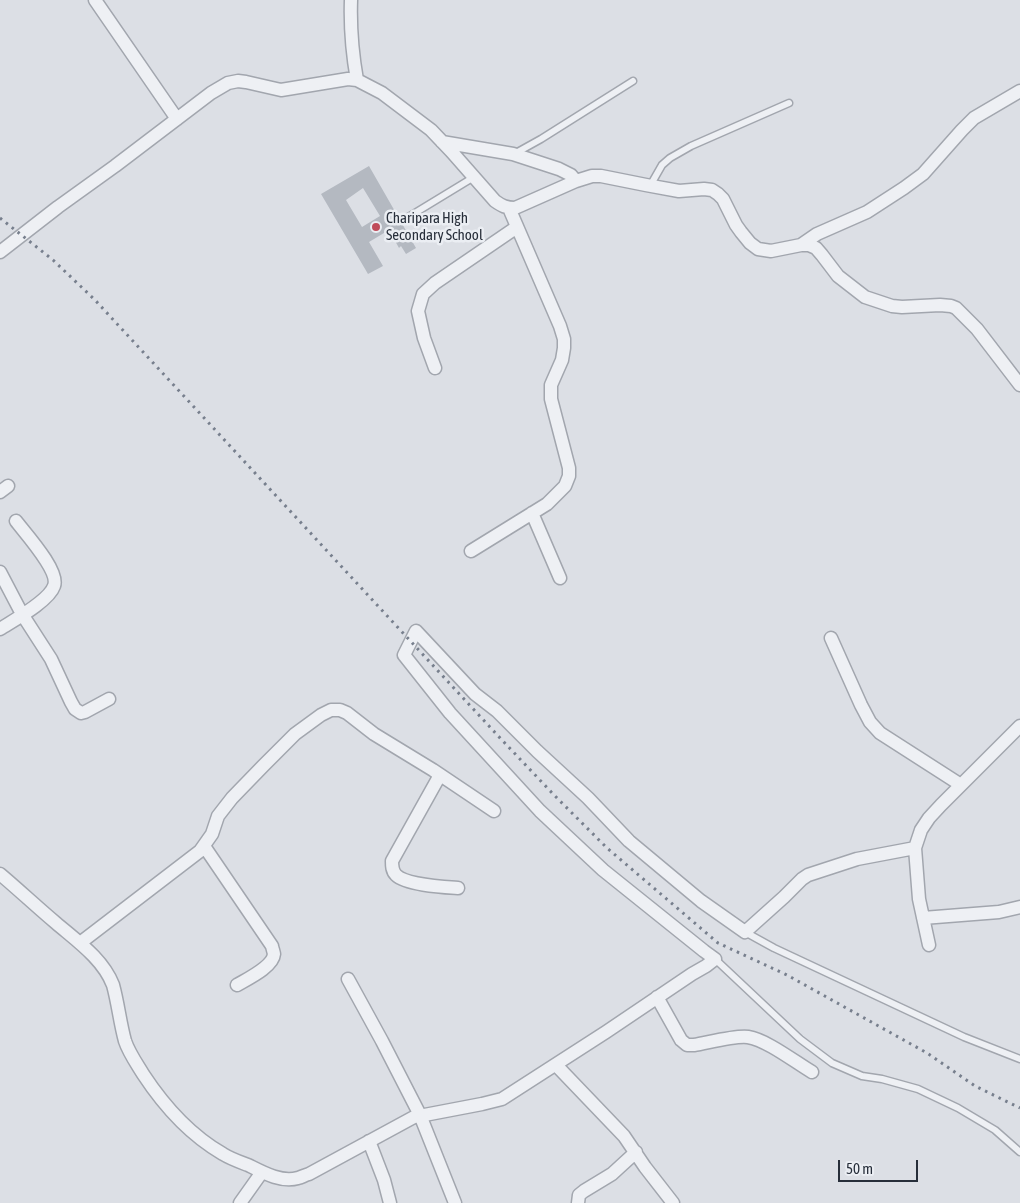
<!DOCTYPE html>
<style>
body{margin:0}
#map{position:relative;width:1020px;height:1203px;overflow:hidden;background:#dcdfe5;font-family:"Asap Condensed",sans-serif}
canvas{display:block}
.scale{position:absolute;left:838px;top:1160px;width:80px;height:22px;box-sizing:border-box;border:2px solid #272e3a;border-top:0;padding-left:6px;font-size:15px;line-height:18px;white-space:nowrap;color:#272e3a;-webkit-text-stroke:4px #ebeef3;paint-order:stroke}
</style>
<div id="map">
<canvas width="1020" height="1203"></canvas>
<div class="scale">50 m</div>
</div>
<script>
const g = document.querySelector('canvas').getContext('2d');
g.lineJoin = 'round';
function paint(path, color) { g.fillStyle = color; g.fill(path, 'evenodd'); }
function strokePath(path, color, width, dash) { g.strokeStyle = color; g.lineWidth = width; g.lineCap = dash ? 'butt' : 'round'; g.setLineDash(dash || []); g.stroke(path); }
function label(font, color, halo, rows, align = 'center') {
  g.font = font + ' "Asap Condensed",sans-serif'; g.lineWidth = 5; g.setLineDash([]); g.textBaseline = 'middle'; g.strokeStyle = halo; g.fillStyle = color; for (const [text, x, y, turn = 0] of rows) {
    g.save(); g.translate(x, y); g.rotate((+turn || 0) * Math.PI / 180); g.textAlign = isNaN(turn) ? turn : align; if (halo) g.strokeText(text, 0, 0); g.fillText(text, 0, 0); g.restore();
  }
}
paint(new Path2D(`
 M369,166L416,248L406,254L401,246L399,248L389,230L369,242L383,266L368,274L321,194ZM363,188L380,216L362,227L346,200Z`), '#b4b9c1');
const service = new Path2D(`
 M514,154L541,139L633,81
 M650,186L662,165L670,158L691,146L789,103
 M405,219L474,177
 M745,932L774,948L964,1037L1020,1059
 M715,959L800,1039L832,1063L862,1076L882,1079L918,1089L958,1108L995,1130L1020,1152`);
const minor = new Path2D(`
 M95,0L177,119
 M351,0C350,29 352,52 357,80
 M442,142L513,154L559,169L571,175L576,181
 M801,245L817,234L867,212L904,188L923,174L962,130L974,118L1020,91
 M0,252L58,207L115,166L211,93L228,83L238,81L246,82L281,90L348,79L357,80L382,93L431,130L451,151L495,201C502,206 506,208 515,208L576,181L592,176H601L646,185L679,191L704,189L712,190L718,194L723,199L736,225L741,232L750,243L758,249L771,251L801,245H809L816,248L822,255L838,276L865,297L892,306L902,307L940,305L951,306L956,308L977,329L1020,385
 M435,368L424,338L418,311L423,294L435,283L517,227
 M0,492L8,486
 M532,513L560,578
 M471,551L547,504L565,486L569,476V468L551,399V385L562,360L564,348V339L560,326L509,208
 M0,572L22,614L51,659L71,702L75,709L81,713L85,712L109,699
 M0,629C14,620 49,601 54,586C60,571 25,533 16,521
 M831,638L861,705L870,722L880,733L961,785
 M440,775L392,861C392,866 392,871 396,875C406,885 444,887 458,888
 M204,846L272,946C272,947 274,953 274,954C273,967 247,979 237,985
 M0,874C19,890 37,907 56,923C77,941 103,959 113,985C118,1003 120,1023 125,1041C129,1053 137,1064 143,1074C164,1106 190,1135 223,1154C231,1159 240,1162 248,1165C262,1172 281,1183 298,1178C302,1177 305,1175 309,1174L414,1117L482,1104L502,1099L606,1032L692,974L706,966L715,959L704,951L603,870L540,811L450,713L404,655L416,631L475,694L497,711L537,751L588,798L629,841L701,901L745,932L784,897L802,879L808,875L857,859L915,848
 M923,918L999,912L1020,907
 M80,943L200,851L212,834L218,816L232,798L263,766L295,734L321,715L331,710H340L347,713L374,734L433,770L494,811
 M929,945L919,899L915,848L921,830L929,818L941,805L1020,726
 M348,979L382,1041L420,1115L455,1203
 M657,997L681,1040L687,1045H694C707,1043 736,1035 748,1037C767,1040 795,1062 812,1072
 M556,1065L624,1136L645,1167L673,1203
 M369,1141L384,1180L390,1203
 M240,1203L262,1172
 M578,1203L579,1195L584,1191L612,1174L636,1152`);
strokePath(service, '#a2a6ae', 9);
strokePath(minor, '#a2a6ae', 15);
strokePath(service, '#eef0f4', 6);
strokePath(minor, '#eef0f4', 12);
strokePath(new Path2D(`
 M0,218L53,260L95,300L501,739L555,796L607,848L718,943L787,975L927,1053L975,1086L1020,1108`), '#777f8d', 3, [2.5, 5]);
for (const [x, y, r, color] of [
 [376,227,5,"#c04b5a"]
]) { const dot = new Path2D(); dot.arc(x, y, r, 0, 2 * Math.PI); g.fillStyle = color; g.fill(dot); strokePath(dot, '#ebeef3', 2); }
label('15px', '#272e3a', '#ebeef3', [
 ["Charipara High",386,218],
 ["Secondary School",386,235]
], 'left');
</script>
